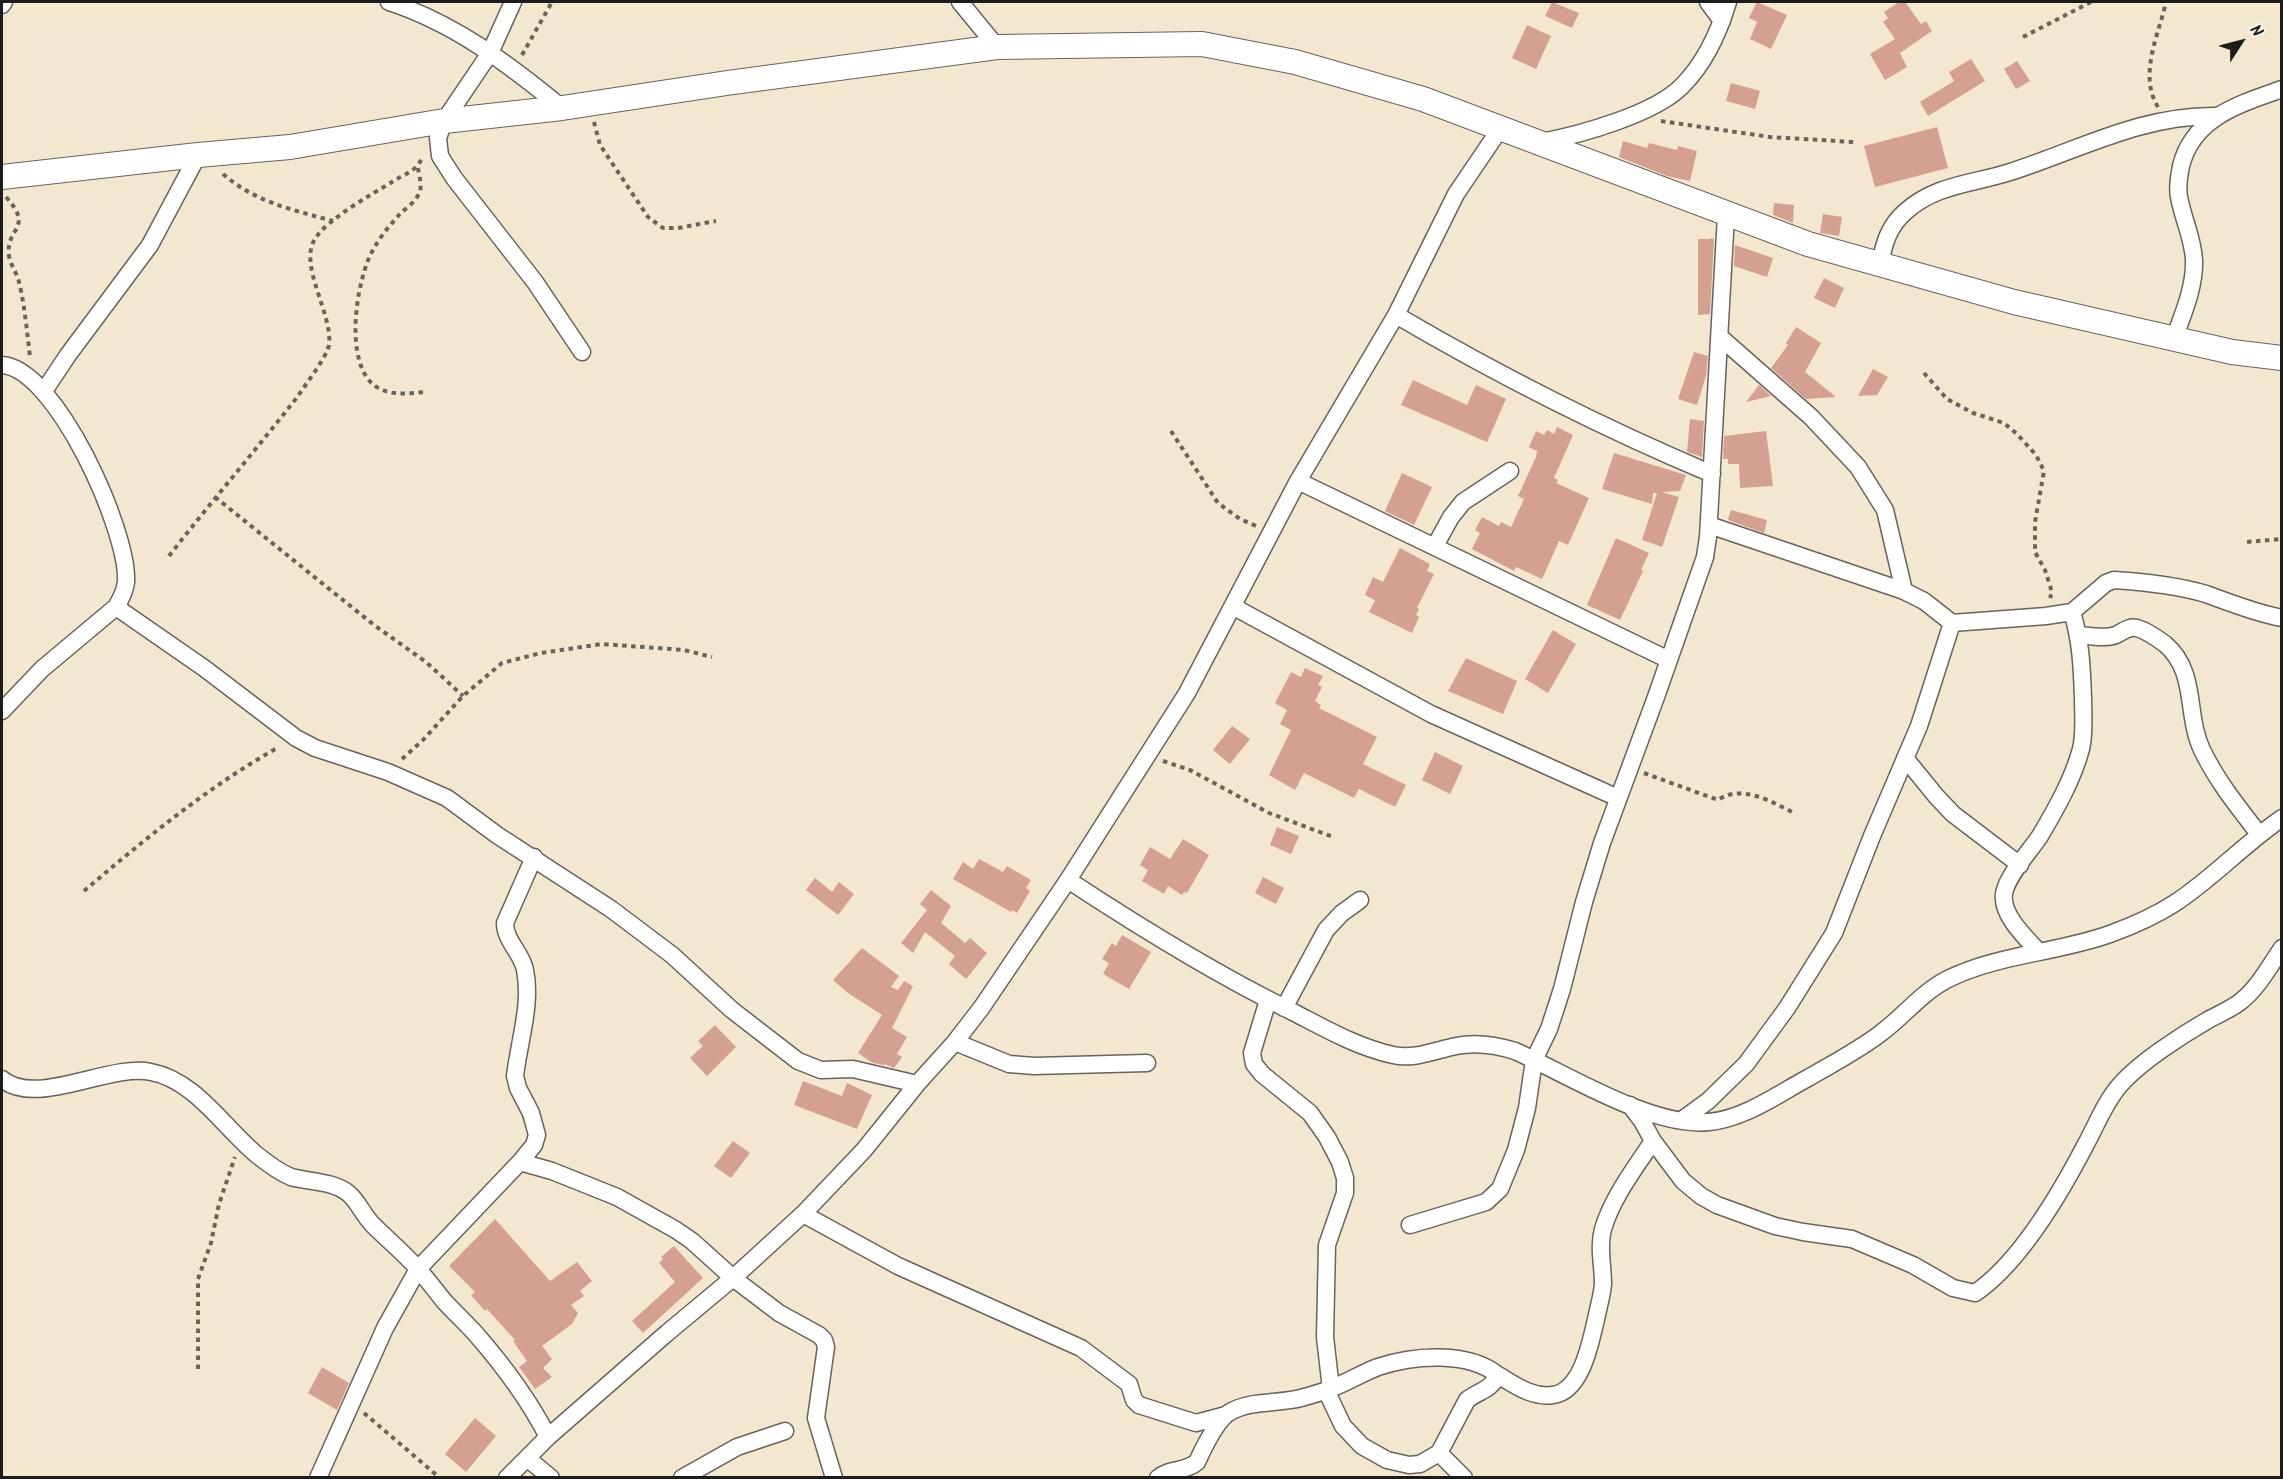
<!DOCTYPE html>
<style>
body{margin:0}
#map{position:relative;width:2283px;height:1479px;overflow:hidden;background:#f4e7cf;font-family:Kalam,sans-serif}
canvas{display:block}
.frame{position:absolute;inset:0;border:3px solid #1c1c1c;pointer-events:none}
.north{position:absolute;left:2211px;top:12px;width:60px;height:60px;-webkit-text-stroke:4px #fbf7ec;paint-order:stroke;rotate:54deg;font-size:16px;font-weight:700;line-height:24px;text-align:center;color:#1c1c1c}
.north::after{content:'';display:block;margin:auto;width:21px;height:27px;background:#1c1c1c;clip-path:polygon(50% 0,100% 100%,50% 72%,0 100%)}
</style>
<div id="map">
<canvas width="2283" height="1479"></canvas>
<div class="frame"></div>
<div class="north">N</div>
</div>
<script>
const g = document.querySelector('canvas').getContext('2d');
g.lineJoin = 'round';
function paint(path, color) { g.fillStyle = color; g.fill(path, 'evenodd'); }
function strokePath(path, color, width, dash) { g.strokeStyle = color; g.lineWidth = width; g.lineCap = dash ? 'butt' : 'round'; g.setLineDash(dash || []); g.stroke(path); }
paint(new Path2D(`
 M1552,2L1579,13L1572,28L1545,16Z
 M1757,2L1787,15L1771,49L1750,39L1757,22L1749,18Z
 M1899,2H1905L1921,24L1926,21L1932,31L1900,53L1907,67L1885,80L1870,54L1895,39L1883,22L1888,18L1884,12Z
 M1527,25L1551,36L1536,69L1512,58Z
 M1971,59L1985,81L1928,116L1920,102L1954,81L1949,72Z
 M2017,61L2030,81L2016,89L2004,69Z
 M1731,83L1760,91L1755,109L1726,101Z
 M1937,127L1948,168L1875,187L1864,146Z
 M1623,141L1647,148L1649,143L1677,150L1678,146L1697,151L1690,181L1667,176L1619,157Z
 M1774,203L1794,205L1793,223L1773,215Z
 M1823,214L1842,217L1839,236L1820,233Z
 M1711,238L1714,239L1710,314L1698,315V239H1710Z
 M1735,245L1773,258L1767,277L1734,266Z
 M1824,278L1844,288L1835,308L1814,298Z
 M1796,327L1821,343L1805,372L1836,397L1806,399L1771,368L1788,345L1786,343Z
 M1694,352L1708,356L1706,376L1697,405L1678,399Z
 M1873,369L1888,377L1877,395L1858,396Z
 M1413,380L1467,405L1476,385L1506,399L1487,442L1401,405Z
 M1759,385L1771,396L1746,402Z
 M1690,419L1704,421L1702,457L1687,452Z
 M1557,427L1573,435L1554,478L1558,480L1556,483L1589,498L1568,545L1559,541L1542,579L1516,567L1514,571L1472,549L1480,533L1475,530L1482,517L1499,526L1501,522L1511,527L1524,499L1518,496L1536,457L1537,451L1529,447L1536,431L1544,435L1547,430L1554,434Z
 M1766,431L1773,486L1740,488L1739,464H1728V459H1723L1724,436Z
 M1614,453L1686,475L1680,491L1662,492L1679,497L1662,547L1642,540L1657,493H1653L1652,504L1602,489Z
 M1402,473L1432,487L1414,525L1385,511Z
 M1731,510L1767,520L1764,533L1728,520Z
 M1616,538L1649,553L1641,570L1643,571L1620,620L1587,605Z
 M1400,548L1430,564L1427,571L1434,574L1417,608L1419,609L1416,615L1419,617L1412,633L1369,612L1375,600L1365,595L1373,577L1383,582Z
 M1553,630L1576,644L1548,693L1525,679Z
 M1466,658L1517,681L1503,714L1448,691Z
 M1305,668L1323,676L1318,685L1322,687L1315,701L1321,705L1319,708L1377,737L1363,764L1406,785L1395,807L1359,789L1354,798L1304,773L1295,790L1269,775L1291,730L1280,724L1287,710L1275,703L1291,672L1301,677Z
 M1232,726L1250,739L1230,764L1213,750Z
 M1435,752L1463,766L1450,794L1422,780Z
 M1277,827L1299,836L1291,854L1270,845Z
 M1183,839L1209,855L1187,893L1184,892L1182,895L1168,886L1164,894L1142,881L1148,870L1140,865L1150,847L1170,859Z
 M979,859L1003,872L1007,866L1031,880L1026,888L1030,891L1017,913L1012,910L1011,912L953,879L963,862L973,869Z
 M1263,877L1284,888L1276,904L1255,893Z
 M815,878L832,892L839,882L854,894L838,915L806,890Z
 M931,890L951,906L941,923L965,943L970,938L987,953L966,979L949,964L955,956L925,932L913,953L901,943L927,910L920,904Z
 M1122,935L1151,952L1129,989L1103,974L1109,963L1102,959L1112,943L1116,946Z
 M862,948L899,976L891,987L898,990L904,981L913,986L892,1028L907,1037L897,1054L902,1057L894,1068L885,1064L884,1065L873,1063L858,1053L882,1015L848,993L833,980Z
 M715,1025L736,1047L707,1076L690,1058L703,1046L698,1041Z
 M803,1081L842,1096L847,1083L872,1095L857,1129L794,1105Z
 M733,1141L750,1153L731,1178L714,1166Z
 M495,1219L550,1281L577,1262L592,1281L580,1291L584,1296L571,1305L578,1313L572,1324L542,1346L552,1359L543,1368L552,1377L535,1389L519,1367L527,1361L513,1341L515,1340L487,1309L485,1311L471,1295L475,1292L449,1266Z
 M674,1246L703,1278L643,1333L632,1321L675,1282L659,1263L663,1259L661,1257Z
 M322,1367L349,1383L337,1410L308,1393Z
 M475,1418L496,1436L466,1472L445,1454Z`), '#d4a091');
const street = new Path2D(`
 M389,2C454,23 510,65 562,108
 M513,2L490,53L444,121L438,138L440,156L454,178L535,282L582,352
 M960,2L997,47
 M1708,2L1722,21
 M2,5L4,2
 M1541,142C1579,135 1655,114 1682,86C1705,63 1719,32 1728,2
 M1880,264C1884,243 1889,226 1905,212C1936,184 1973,184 2010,172C2079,150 2141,115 2216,116
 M1396,315C1498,375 1603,428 1712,474
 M1720,337L1811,417L1858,467L1885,510L1904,591
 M2174,339C2183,314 2195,287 2194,260C2193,238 2183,219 2179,197C2177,187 2179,176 2181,166C2193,117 2240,104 2282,89
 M2,365C56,368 129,532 126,582C125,591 121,599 116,607L42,669L2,711
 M44,391L68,355L150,245L198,155
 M1298,481L1669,660
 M1709,525L1904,591L1924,601L1952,623L2046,616L2072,612L2106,583L2114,580C2145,582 2176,585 2206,594C2231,603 2255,613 2282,618
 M1435,546L1451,517L1463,502L1510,471
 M116,607L204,668L296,738L315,748L388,772L447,798L497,835L611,909L672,955L732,1010L798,1061L821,1070L853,1069L917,1084
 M1234,607L1431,714L1618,798
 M2079,635C2090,636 2105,639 2116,635C2123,632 2128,626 2137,628C2147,631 2157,638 2165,644C2198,672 2185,714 2202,750C2217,781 2238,807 2259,834
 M1905,758L1936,796L1953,814L2020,865
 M1068,880C1141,928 1215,974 1293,1012C1326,1029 1357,1047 1393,1055C1414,1060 1436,1050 1456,1046C1476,1042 1496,1045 1515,1051C1567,1074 1652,1128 1709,1122C1744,1119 1778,1094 1808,1078C1832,1064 1859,1050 1881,1033C1904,1016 1922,992 1948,979C1999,954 2057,953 2110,934C2132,926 2155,916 2175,903C2213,878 2244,844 2282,818
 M2039,952C2026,938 2001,915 2004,894C2006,877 2030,851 2040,836C2056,809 2073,779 2081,749C2085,732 2083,715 2083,698C2082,669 2081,641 2072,612
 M1268,1000L1252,1053L1254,1064L1262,1074L1310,1113L1327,1137L1340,1162L1345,1178V1193L1327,1245L1325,1337L1331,1389
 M1284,1008L1326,930L1342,913L1360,900
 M955,1042L1009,1064L1034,1066L1147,1063
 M2,1079C36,1108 109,1063 151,1072C195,1080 225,1129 257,1155C267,1163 279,1172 291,1177C309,1182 333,1181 348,1193C358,1201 363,1215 373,1225C388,1240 404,1253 418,1269C427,1279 435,1290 444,1301C454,1312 465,1322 475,1333C503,1365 529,1400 548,1437
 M1630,1105L1642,1121L1653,1141L1683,1181L1701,1196L1717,1205L1775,1226L1803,1232L1852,1239L1913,1265L1953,1288L1975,1293C2021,1262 2061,1192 2086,1144C2097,1124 2105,1102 2120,1085C2140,1062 2182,1035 2208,1020C2219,1014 2231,1009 2240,1002C2258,988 2269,967 2282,948
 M1682,1120L1708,1101L1746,1064L1787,1008L1834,933L1872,836L1919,726L1952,623
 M520,1162L534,1145L537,1135L531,1113L518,1088L515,1076C519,1041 532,1005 525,970C522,953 505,941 505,923L534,857
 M803,1214L898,1266L1081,1348L1129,1384L1134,1400L1139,1405L1196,1423L1226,1415
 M1410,1225L1486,1202L1500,1189L1516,1150L1527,1108L1534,1060L1549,1029L1562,989L1584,902L1602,843L1656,697L1705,557L1708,537L1726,215
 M1326,1390L1343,1426L1362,1446L1387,1460L1409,1465L1420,1464L1439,1453L1467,1400C1480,1390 1490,1391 1498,1375C1515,1385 1532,1398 1553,1395C1583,1391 1591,1339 1597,1315C1599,1305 1602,1295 1603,1284C1603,1265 1598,1247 1603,1229C1612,1198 1635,1168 1653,1141
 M1439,1453L1464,1478
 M527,1458L551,1478
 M318,1478L385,1328L418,1269L520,1162L552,1171L617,1197L676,1230L692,1241L733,1278L779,1313L819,1335L824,1340L826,1347L816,1418L834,1478
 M507,1478L548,1437L667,1333L733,1278L803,1214L864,1150L917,1084L955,1042L982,1007L1068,880L1187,693L1298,481L1396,315L1456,194L1500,129
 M682,1478L737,1447L785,1431
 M1158,1478C1169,1468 1186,1472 1197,1462C1203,1449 1217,1419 1230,1412C1251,1400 1278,1404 1301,1398C1312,1395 1323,1392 1332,1388C1348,1382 1362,1373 1378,1367C1414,1355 1468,1351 1498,1375`);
const secondary = new Path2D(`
 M2,177L198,155L290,147L444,121L562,108L727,83L997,47L1202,44L1295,62L1423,99L1808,244L2014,302L2232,352L2282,358`);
strokePath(street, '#68635b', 19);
strokePath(secondary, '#68635b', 26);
strokePath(new Path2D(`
 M2023,37L2091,2
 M522,55L552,2
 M2158,107C2138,75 2159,34 2166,2
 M1661,121L1770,137L1854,142
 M594,122L600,145L648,217L663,228H678L716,221
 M418,168C419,176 422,184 420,191C417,201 406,208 399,215C390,225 381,236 374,248C356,278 341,370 380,389C395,396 410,393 425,392
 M223,174C255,202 293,210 333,221
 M6,197C35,229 5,227 9,256C11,266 17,273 19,282C25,307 27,332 30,357
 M1924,373L1947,399L1973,413L2004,423L2017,434L2036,455L2044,471L2035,522V552L2045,570L2052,592L2050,598
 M1171,431L1218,503L1240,519L1256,526
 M215,497L374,625L426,662L463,696
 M2247,542L2282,539
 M169,556C211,502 256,450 298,396C305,385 327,357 329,345C333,314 298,265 315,239C326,220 372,194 392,182C404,174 416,172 422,158
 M402,759L423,740L463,696L502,663L541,653L602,644L684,650L712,657
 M1163,761L1190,770L1269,813L1333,837
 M1644,773L1718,800C1740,784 1771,801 1792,812
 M84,891C145,839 209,786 279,747
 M198,1369V1279L211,1243L219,1204L235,1157
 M364,1413L440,1478`), '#68635b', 4, [4.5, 4.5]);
strokePath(street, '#fff', 16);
strokePath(secondary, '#fff', 24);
</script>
